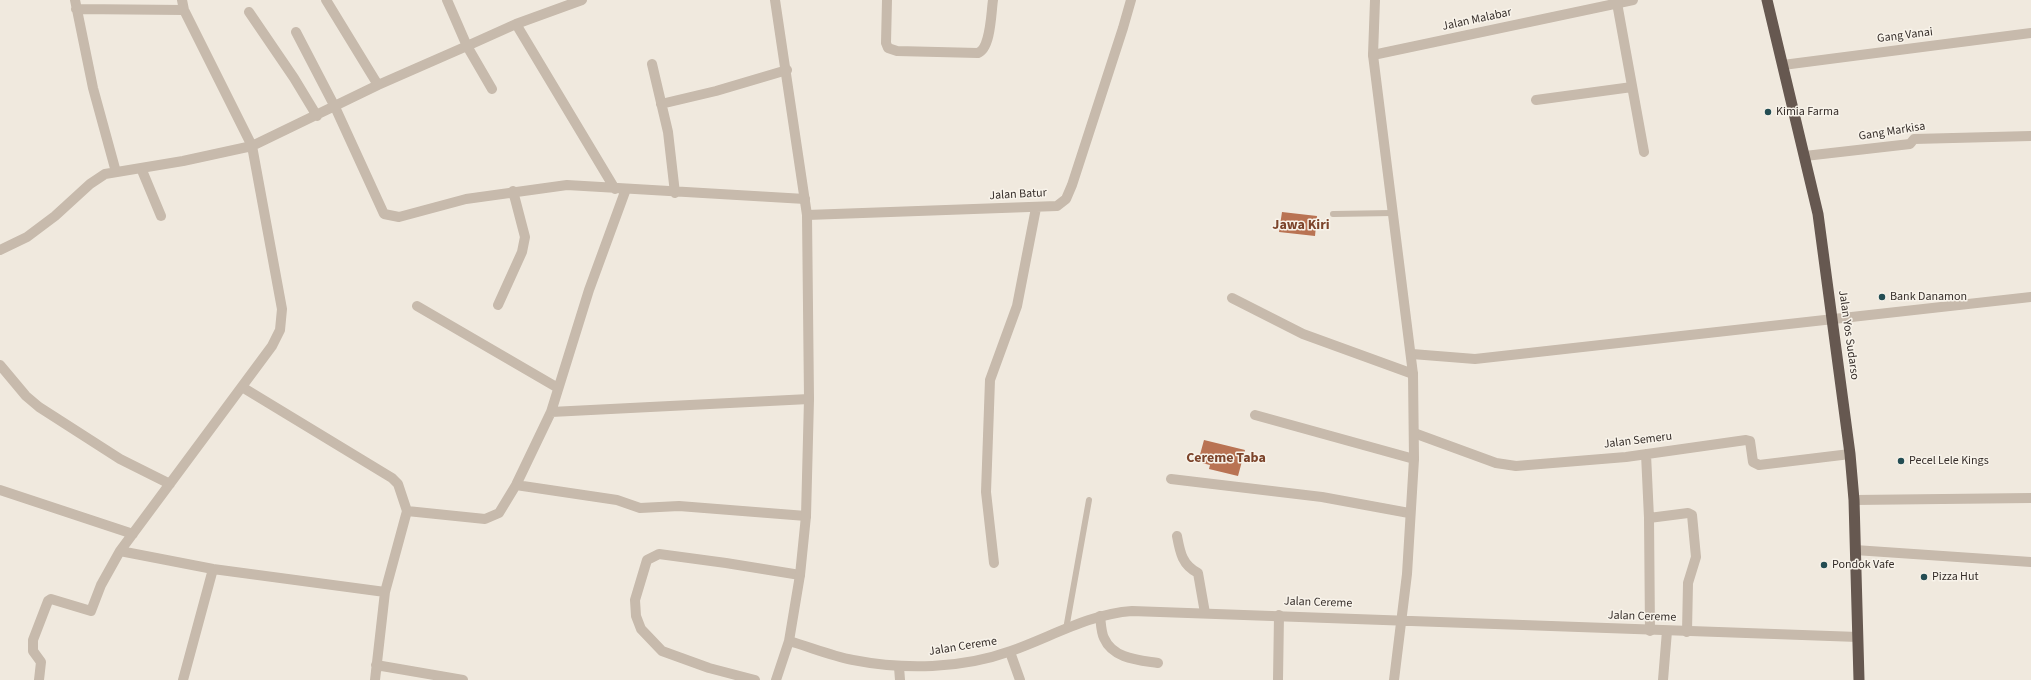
<!DOCTYPE html>
<style>
body{margin:0}
canvas{display:block;background:#f0e9de}
</style>
<canvas width="2031" height="680"></canvas>
<script>
const g = document.querySelector('canvas').getContext('2d');
g.lineJoin = 'round';
function paint(path, color) { g.fillStyle = color; g.fill(path, 'evenodd'); }
function strokePath(path, color, width, dash) { g.strokeStyle = color; g.lineWidth = width; g.lineCap = dash ? 'butt' : 'round'; g.setLineDash(dash || []); g.stroke(path); }
function label(font, color, halo, rows, align = 'center') {
  g.font = font + ' "Source Sans 3",sans-serif'; g.lineWidth = 3; g.setLineDash([]); g.textBaseline = 'middle'; g.strokeStyle = halo; g.fillStyle = color; for (const [text, x, y, turn = 0] of rows) {
    g.save(); g.translate(x, y); g.rotate((+turn || 0) * Math.PI / 180); g.textAlign = isNaN(turn) ? turn : align; if (halo) g.strokeText(text, 0, 0); g.fillText(text, 0, 0); g.restore();
  }
}
paint(new Path2D(`
 M1282,212L1317,216L1315,236L1279,232Z
 M1204,440L1245,450L1238,476L1209,469L1210,465L1198,462Z`), '#b97353');
strokePath(new Path2D(`
 M1333,214L1393,213
 M1066,629L1089,500`), '#c7baac', 6);
strokePath(new Path2D(`
 M75,0L93,88L116,172
 M326,0L378,85
 M447,0L467,46L492,89
 M887,0L886,43L888,48L897,51L978,53C991,48 991,13 993,0
 M1617,3L1644,152
 M76,9L184,10
 M249,12L294,78L317,116
 M516,24L615,189
 M296,32L335,107L384,214L399,217L466,199L567,185L805,199
 M1373,55L1633,0
 M652,64L668,132L675,193
 M1783,65L2031,33
 M1536,100L1632,87
 M661,104L716,91L787,70
 M1805,156L1910,144L1914,139L2031,136
 M141,168L161,216
 M807,215L1057,206L1066,199L1072,185L1123,28L1131,0
 M0,250L27,237L55,216L90,184L105,174L183,161L252,146L378,85L467,46L516,24L582,0
 M1232,298L1303,334L1413,374
 M498,305L522,252L525,237L513,191
 M417,306L558,388
 M1412,354L1475,359L2031,297
 M0,365L26,396L39,407L120,459L170,484
 M242,387L392,478L398,484L407,511
 M551,412L589,290L626,189
 M1255,415L1414,459
 M1414,433L1496,463L1516,466L1626,457L1746,440L1750,441L1753,462L1759,465L1850,454
 M1646,454L1649,518
 M1171,479L1322,497L1409,513
 M516,485L617,500L640,508L679,506L806,516
 M0,490L133,534
 M1854,500L2031,498
 M1177,536C1180,552 1182,565 1198,573L1205,613
 M1855,550L2031,562
 M120,551L213,569L385,592
 M994,563L986,492L990,380L1017,306L1036,208
 M1100,616C1101,623 1101,632 1104,638C1113,659 1139,660 1158,663
 M1650,631L1649,518L1688,513L1692,515L1696,557L1688,583L1687,632
 M1010,652L1020,680
 M376,665L463,680
 M899,667L900,680
 M39,680L41,662L33,651V640L48,601L51,599L91,611L101,585L120,551L272,346L280,330L282,309L252,146L184,10L182,0
 M183,680L213,569
 M375,680L385,592L407,511L485,519L499,513L516,485L551,412L809,399
 M755,680L709,668L662,651L641,629L636,616L635,600L647,560L659,554L726,563L800,575
 M1278,680L1279,615
 M1663,680L1667,631`), '#c7baac', 10);
strokePath(new Path2D(`
 M775,0L807,215L809,399L806,516L800,575L789,641L776,680
 M1375,0L1373,55L1413,374L1414,459L1407,574L1394,680
 M789,641C810,647 831,656 853,660C904,670 961,669 1011,651C1051,637 1089,614 1132,611L1858,637`), '#c7baac', 10);
strokePath(new Path2D(`
 M1767,0L1818,214L1850,454L1854,500L1859,680`), '#665850', 11);
for (const [x, y, r, color] of [
 [1768,112,4,"#244d53"],
 [1882,297,4,"#244d53"],
 [1901,461,4,"#244d53"],
 [1824,565,4,"#244d53"],
 [1924,577,4,"#244d53"]
]) { const dot = new Path2D(); dot.arc(x, y, r, 0, 2 * Math.PI); g.fillStyle = color; g.fill(dot); strokePath(dot, '#f8f3ea', 1.5); }
label('12px', '#362e2a', '#f8f3ea', [
 ["Jalan Malabar",1477,20,-12],
 ["Gang Vanai",1905,36,-7],
 ["Gang Markisa",1892,132,-9],
 ["Jalan Batur",1018,195,-3],
 ["Jalan Yos Sudarso",1848,335,82],
 ["Jalan Semeru",1638,441,-7],
 ["Jalan Cereme",1318,603,2],
 ["Jalan Cereme",1642,617,2],
 ["Jalan Cereme",963,647,-9]
]);
label('12px', '#362e2a', '#f8f3ea', [
 ["Kimia Farma",1776,112],
 ["Bank Danamon",1890,297],
 ["Pecel Lele Kings",1909,461],
 ["Pondok Vafe",1832,565],
 ["Pizza Hut",1932,577]
], 'left');
label('bold 14px', '#7c442b', '#f8f3ea', [
 ["Jawa Kiri",1301,226],
 ["Cereme Taba",1226,459]
]);
</script>
